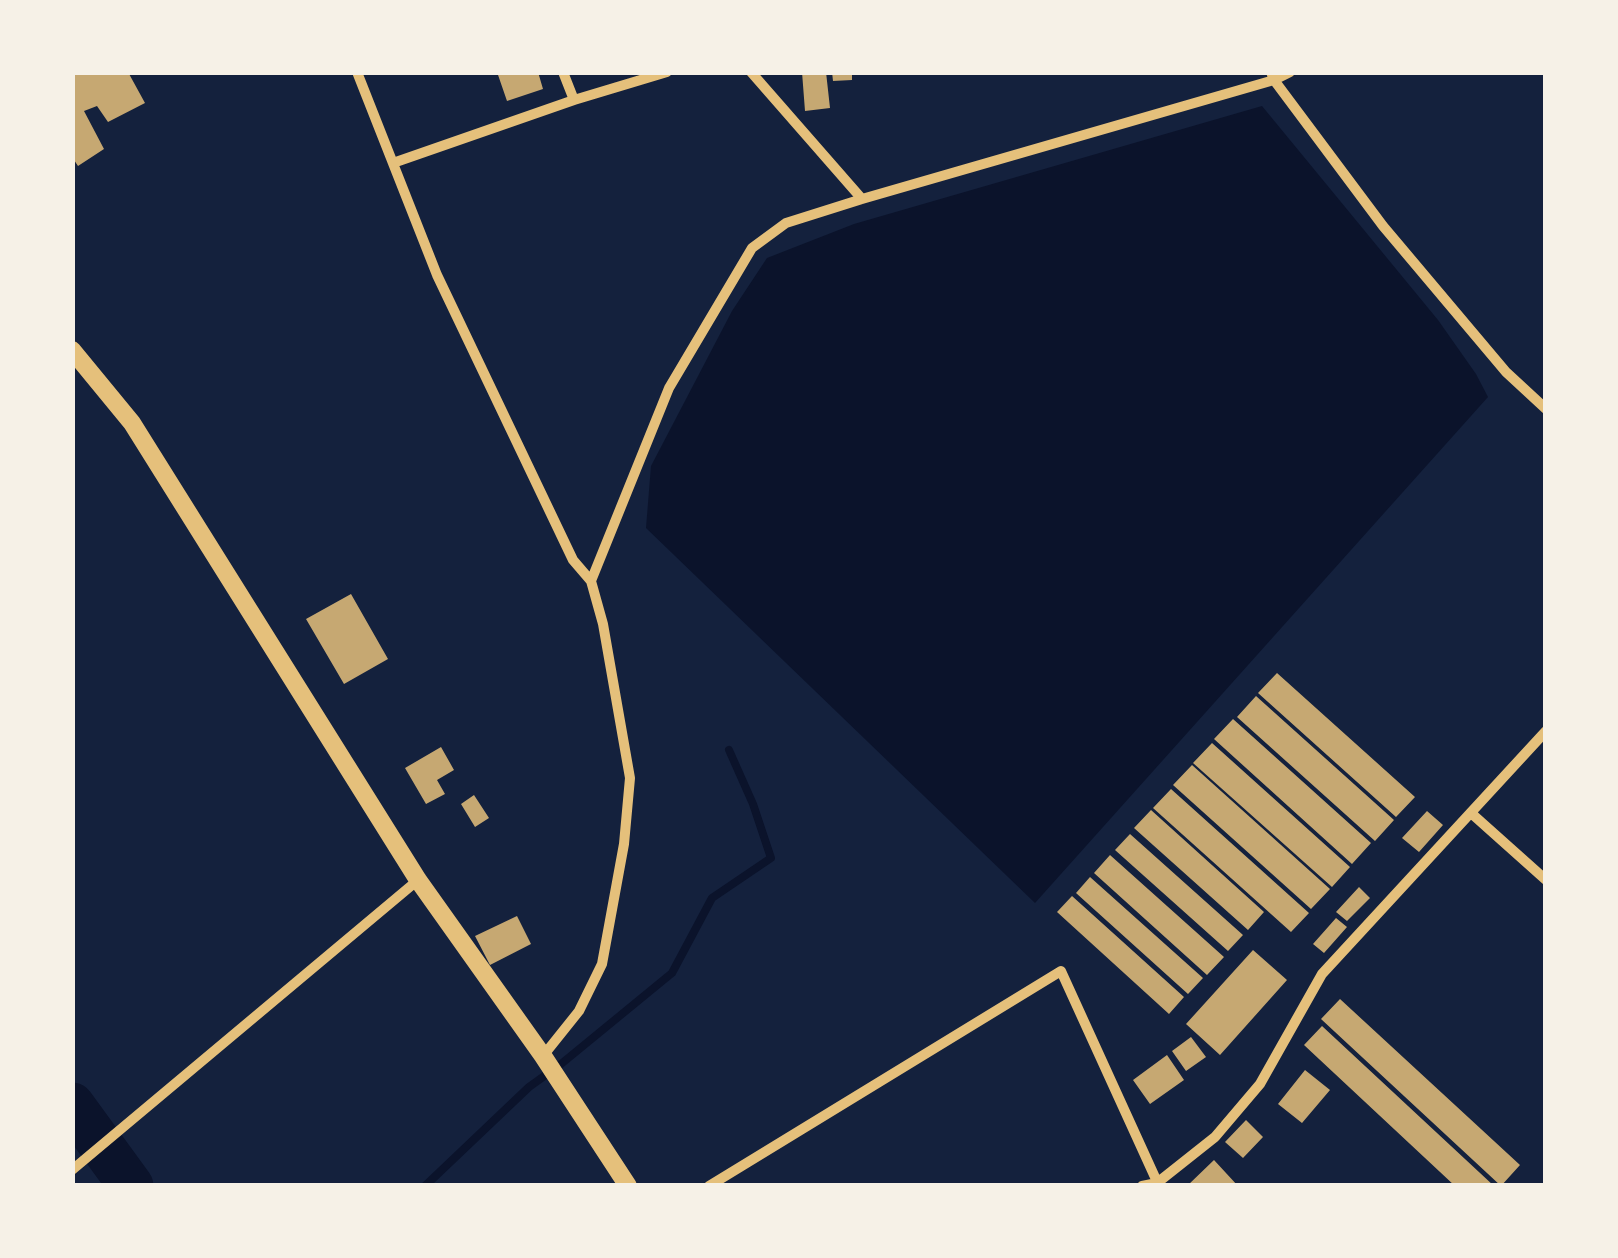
<!DOCTYPE html>
<style>
body{margin:0}
#map{position:relative;width:1618px;height:1258px;overflow:hidden;background:#14213d;font-family:"DM Sans",sans-serif}
canvas{display:block}
.frame{position:absolute;inset:0;border:75px solid #f6f1e7;pointer-events:none}
</style>
<div id="map">
<canvas width="1618" height="1258"></canvas>
<div class="frame"></div>
</div>
<script>
const g = document.querySelector('canvas').getContext('2d');
g.lineJoin = 'round';
function paint(path, color) { g.fillStyle = color; g.fill(path, 'evenodd'); }
function strokePath(path, color, width, dash) { g.strokeStyle = color; g.lineWidth = width; g.lineCap = dash ? 'butt' : 'round'; g.setLineDash(dash || []); g.stroke(path); }
paint(new Path2D(`
 M1262,106L1438,320L1476,374L1488,397L1035,903L646,528L651,466L732,311L767,258L854,224Z`), '#0b132b');
strokePath(new Path2D(`
 M425,1186L529,1087L561,1064L672,973L712,898L771,858L753,804L729,750`), '#0b132b', 8);
strokePath(new Path2D(`
 M72,1105L131,1186`), '#0b132b', 45);
paint(new Path2D(`
 M72,72H128L145,103L108,122L97,106L84,111L104,149L78,166L72,157Z
 M497,72H538L543,89L507,101Z
 M802,72H826L830,108L805,111Z
 M832,72H852V80L833,81Z
 M351,594L388,659L344,684L306,619Z
 M1277,673L1415,797L1396,817L1258,693Z
 M1256,696L1394,820L1375,841L1237,717Z
 M1233,719L1371,843L1352,864L1214,739Z
 M1212,743L1350,867L1332,887L1193,763Z
 M441,747L454,770L437,780L445,794L426,804L405,768Z
 M1192,765L1330,889L1311,909L1173,785Z
 M1171,789L1309,913L1291,932L1153,808Z
 M474,795L489,818L475,827L461,804Z
 M1151,810L1264,912L1248,930L1134,828Z
 M1427,811L1443,825L1419,852L1402,838Z
 M1130,834L1243,935L1228,951L1115,850Z
 M1110,855L1224,957L1207,975L1094,873Z
 M1090,877L1203,978L1188,994L1076,893Z
 M1359,887L1370,898L1347,921L1336,912Z
 M1072,896L1184,997L1169,1014L1057,912Z
 M517,916L531,944L490,965L475,936Z
 M1336,918L1347,927L1324,953L1313,944Z
 M1253,950L1287,980L1220,1055L1186,1024Z
 M1340,999L1520,1165L1501,1186L1321,1019Z
 M1322,1026L1494,1186H1455L1304,1045Z
 M1191,1037L1206,1057L1186,1071L1172,1051Z
 M1167,1055L1184,1080L1150,1104L1133,1080Z
 M1305,1070L1330,1090L1302,1123L1278,1104Z
 M1246,1120L1263,1137L1243,1158L1225,1142Z
 M1214,1160L1238,1186H1187Z`), '#c6a872');
strokePath(new Path2D(`
 M357,72L437,275L573,560L591,581L603,624L630,778L624,844L602,964L579,1011L543,1056
 M563,72L574,100
 M751,72L862,199
 M1271,72L1274,80L1383,226L1506,372L1546,409
 M393,163L574,100L667,72
 M591,581L669,388L752,248L786,223L862,199L1274,80L1290,72
 M1471,813L1546,880
 M72,1170L418,880
 M709,1186L1061,971L1159,1186
 M1142,1186L1157,1183L1215,1137L1260,1084L1322,974L1546,731`), '#e5c07b', 10);
strokePath(new Path2D(`
 M72,350L132,423L418,880L543,1056L628,1186`), '#e5c07b', 18);
</script>
